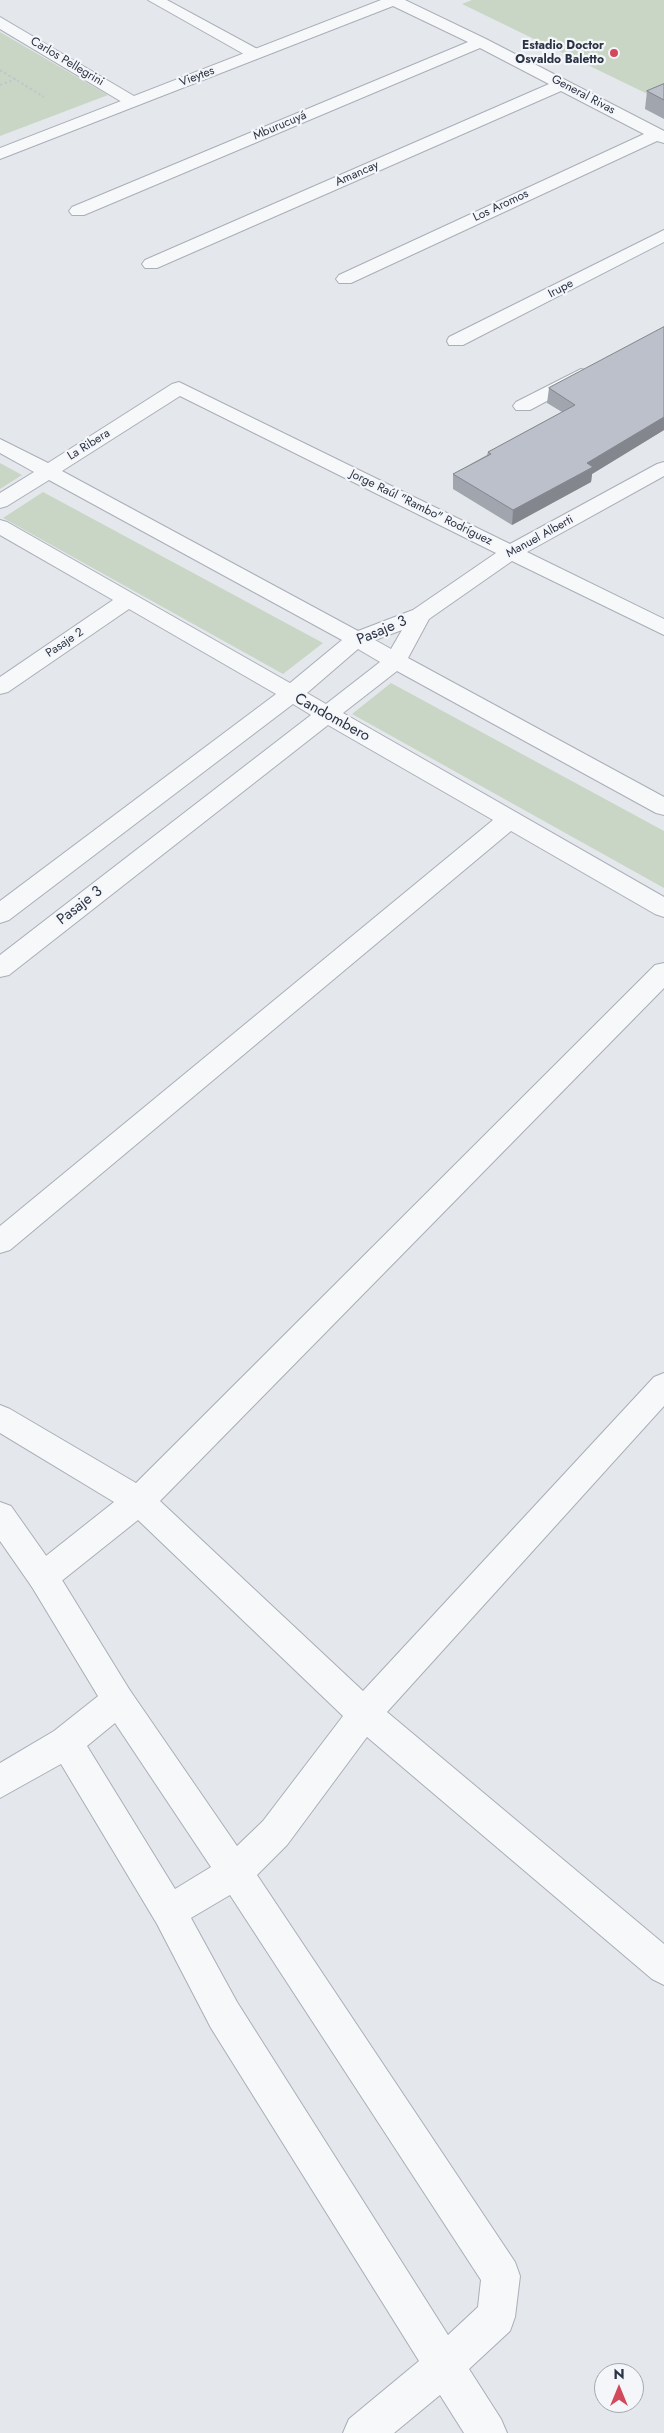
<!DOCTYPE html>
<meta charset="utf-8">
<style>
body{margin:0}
#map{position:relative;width:664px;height:2433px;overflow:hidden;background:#e4e7ec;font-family:Jost,sans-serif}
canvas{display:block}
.north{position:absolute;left:594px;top:2363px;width:50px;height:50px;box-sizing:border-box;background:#f4f6f9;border:1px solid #a4a8b1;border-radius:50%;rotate:0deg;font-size:14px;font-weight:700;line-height:20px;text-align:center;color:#2b3445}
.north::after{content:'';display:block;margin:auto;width:18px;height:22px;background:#d1495b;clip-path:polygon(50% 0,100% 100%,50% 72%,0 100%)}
</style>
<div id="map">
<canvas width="664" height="2433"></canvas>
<div class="north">N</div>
</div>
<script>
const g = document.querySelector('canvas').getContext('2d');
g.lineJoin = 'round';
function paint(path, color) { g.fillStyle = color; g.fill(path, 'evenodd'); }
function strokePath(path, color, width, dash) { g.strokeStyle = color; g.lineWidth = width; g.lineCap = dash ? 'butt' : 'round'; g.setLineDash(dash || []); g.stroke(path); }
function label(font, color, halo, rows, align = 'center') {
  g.font = font + ' Jost,sans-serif'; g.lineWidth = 4.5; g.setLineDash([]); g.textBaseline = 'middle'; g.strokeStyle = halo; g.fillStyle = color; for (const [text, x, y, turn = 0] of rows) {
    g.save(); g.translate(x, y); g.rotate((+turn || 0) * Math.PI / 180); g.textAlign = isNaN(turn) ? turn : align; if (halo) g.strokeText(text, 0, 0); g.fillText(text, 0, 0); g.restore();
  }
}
paint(new Path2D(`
 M472,0H664V102L462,4Z
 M0,32L108,95L0,136Z
 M0,463L22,475L0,489Z
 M43,492L323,643L283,674L3,518Z
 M391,683L664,831V888L352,714Z`), '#c9d6c5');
const lane = new Path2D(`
 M148,0H167L261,51L263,54L255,59L249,57Z
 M0,17L139,99L141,102L133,107L127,105L0,29Z
 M0,1502L11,1506L54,1567L129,1689L134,1700L129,1711L118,1716L107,1711L32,1587L0,1541Z`);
const street = new Path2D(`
 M381,0H405L486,39L664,131V143L657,141L351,283H339L336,279L339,275L644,134L561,91L157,268H145L142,264L145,260L549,84L480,48L84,215H72L69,211L72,207L468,42L393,6L0,159V148Z
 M664,230V242L463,345H449L447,341L449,337Z
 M581,369L588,371L590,375L588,379L530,410H516L513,406L516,402Z
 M179,382L510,544L657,464L664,462V476L527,552L664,619V635L512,561L429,619L408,658L664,797V815L656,813L397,671L343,713L664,897V917L655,914L511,831L10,1250L0,1253V1226L493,820L328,725L9,975L0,977V955L311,715L293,704L9,920L0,923V901L276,694L129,609L8,692L0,694V677L113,600L0,535V520L7,522L290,683L342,640L49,480L7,506L0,508V493L34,472L0,453V439L48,463L172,384ZM180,396L496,553L413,610L358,631L62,471ZM402,630L391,649L375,640ZM358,649L380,662L326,704L307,693Z
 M664,963V988L160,1501L363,1691L654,1377L664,1373V1406L387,1712L664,1944V1985L652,1979L367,1737L287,1845L257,1875L515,2262L520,2276L515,2317L510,2331L469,2369L501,2419L507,2433H464L440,2395L394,2433H343L349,2419L419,2361L211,2028L157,1924L61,1764L0,1798V1763L54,1731L107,1689L118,1684L129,1689L237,1846L263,1821L343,1716L138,1520L54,1587L43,1591L32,1587L27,1577L32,1567L114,1502L0,1433V1405L10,1409L136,1483L655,965ZM115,1723L211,1867L175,1889L87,1746ZM230,1895L481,2280L478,2307L448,2335L237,2002L191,1918Z`);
strokePath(lane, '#a9aeb7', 2);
strokePath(street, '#a9aeb7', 2);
strokePath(new Path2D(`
 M0,70L44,97
 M0,85L16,79`), '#c2c5cb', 2, [2.5, 2.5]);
paint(lane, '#f7f8fa');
paint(street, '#f7f8fa');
paint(new Path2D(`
 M664,84V119L645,109L647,91Z
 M664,327V430L592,474L591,482L512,525L453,489V474L487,455L488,452L562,412L547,403L549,388Z`), '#a1a5ae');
paint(new Path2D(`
 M664,417V430L592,474L591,482L512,525L513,510L587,463Z`), '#83868d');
const building = new Path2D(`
 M664,84V100L647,91Z
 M664,327V417L587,463L593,467L513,510L453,474L491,454L488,452L575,405L549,388Z`);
paint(building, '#bbc0ca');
strokePath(building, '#83868d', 1);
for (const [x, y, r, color] of [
 [614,53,5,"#d1495b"]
]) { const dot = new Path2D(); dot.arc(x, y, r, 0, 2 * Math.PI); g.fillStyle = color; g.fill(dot); strokePath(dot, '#f4f6f9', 2); }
label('bold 12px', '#2b3445', '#f4f6f9', [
 ["Estadio Doctor",604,46],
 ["Osvaldo Baletto",604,60]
], 'right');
label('12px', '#2b3445', '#f4f6f9', [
 ["Carlos Pellegrini",67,62,31],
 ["Vieytes",197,77,-21],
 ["General Rivas",583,95,28],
 ["Mburucuyá",280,126,-23],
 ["Amancay",357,174,-24],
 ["Los Aromos",501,206,-25],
 ["Irupe",561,289,-28],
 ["La Ribera",89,445,-32],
 ["Jorge Raúl \"Rambo\" Rodríguez",421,508,26],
 ["Manuel Alberti",540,537,-29],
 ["Pasaje 2",65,643,-34]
]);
label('15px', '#2b3445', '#f4f6f9', [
 ["Pasaje 3",382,631,-23],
 ["Candombero",332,718,29],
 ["Pasaje 3",80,906,-38]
]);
</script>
